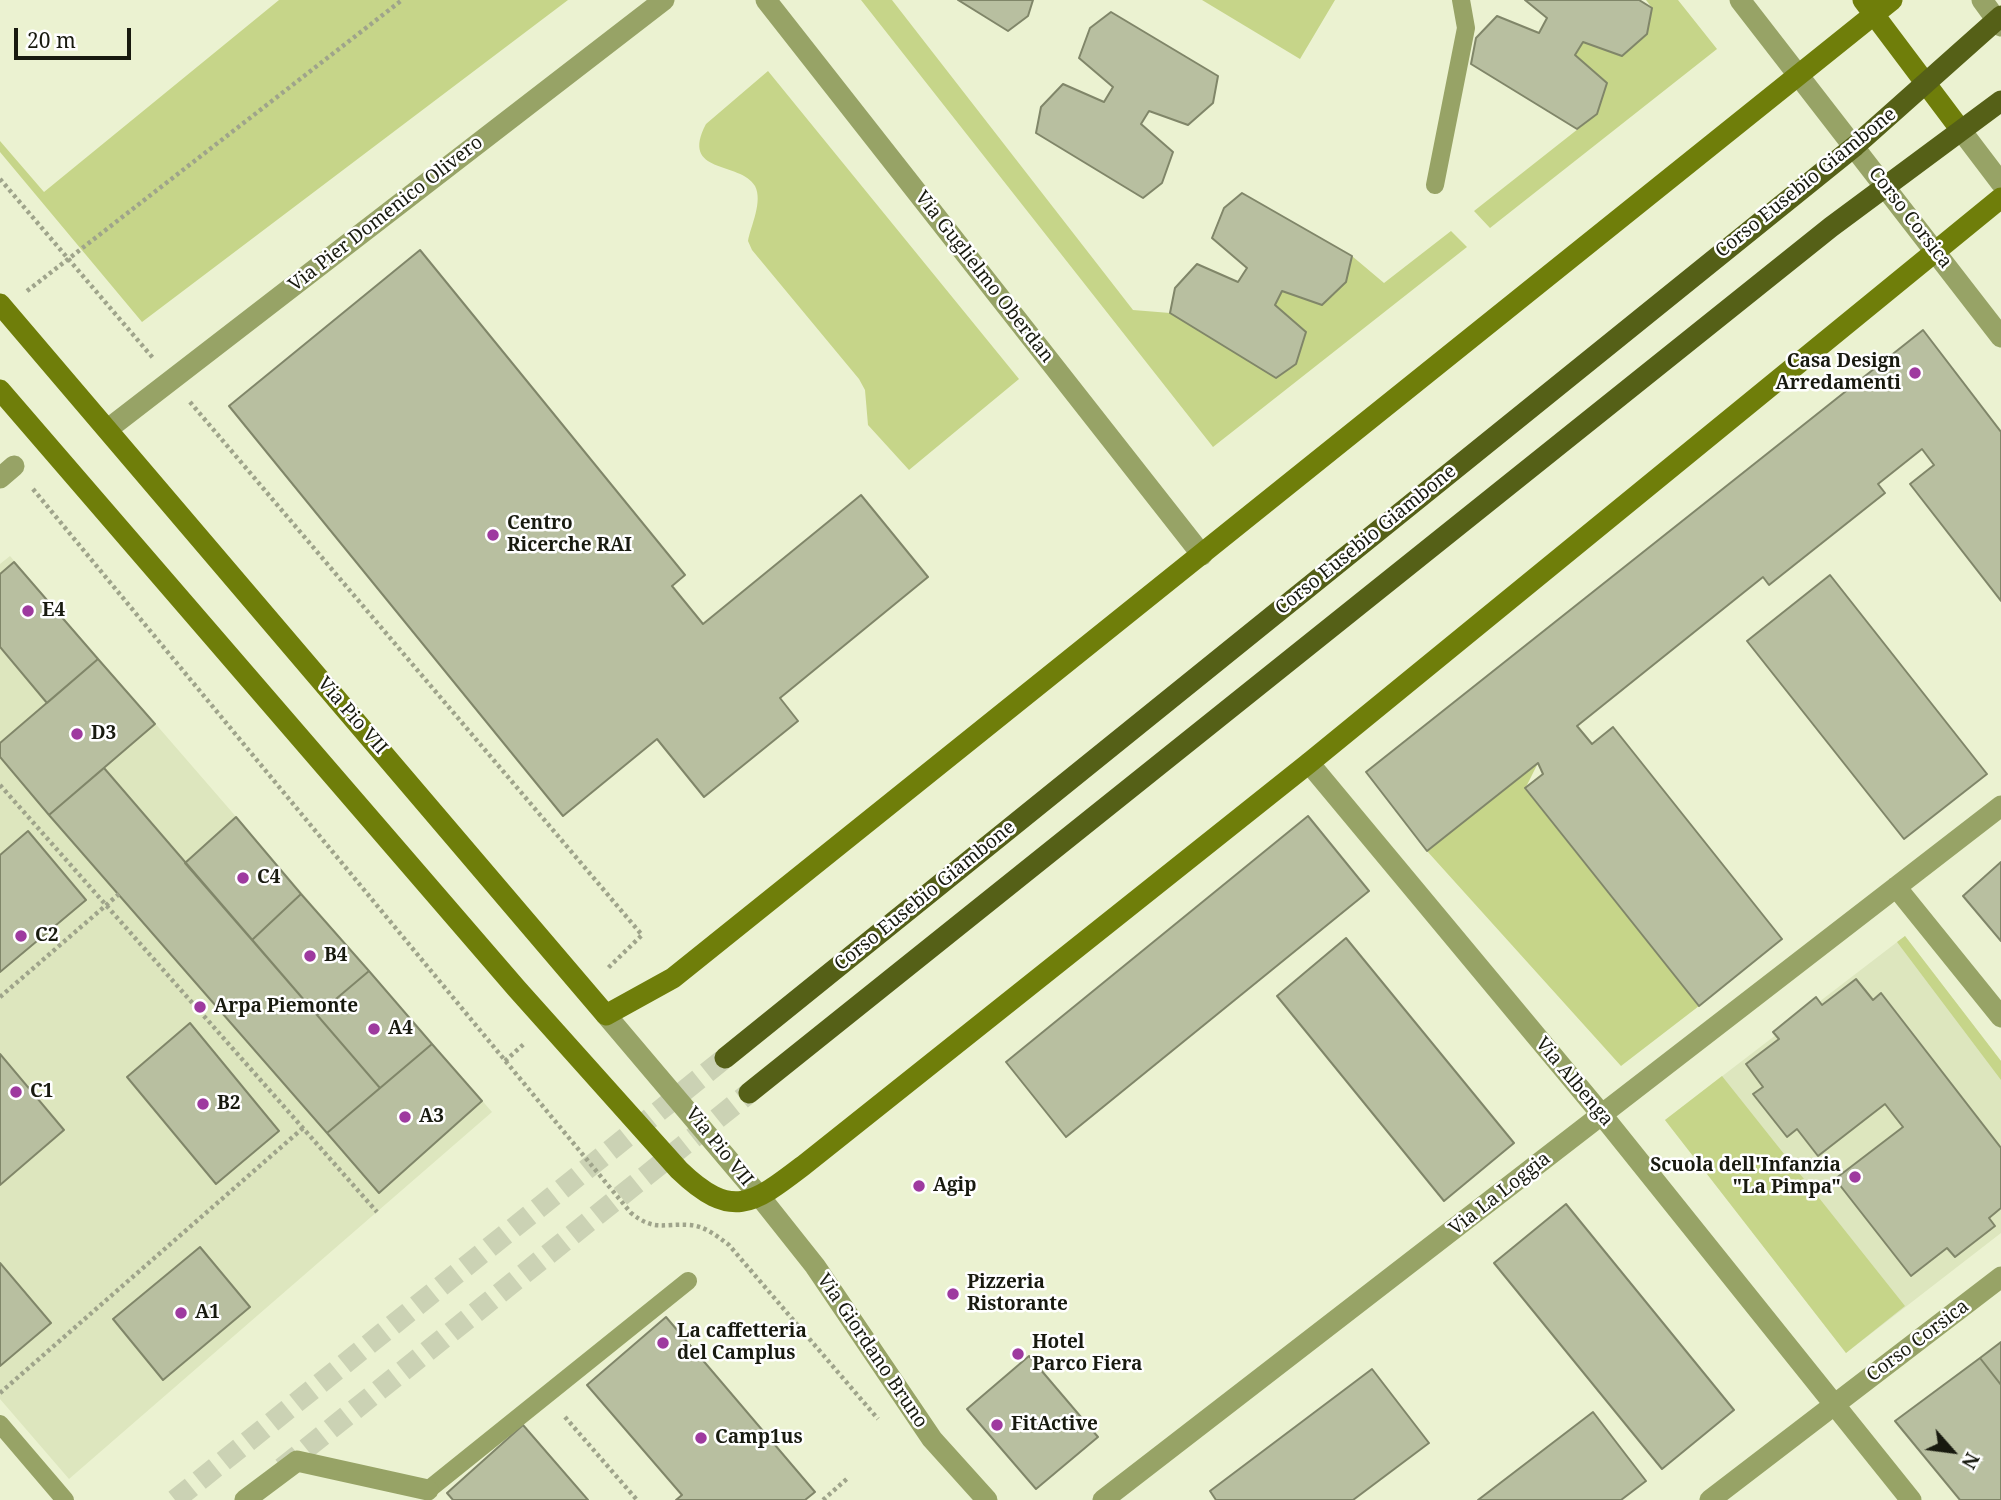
<!DOCTYPE html>
<style>
body{margin:0}
#map{position:relative;width:2001px;height:1500px;overflow:hidden;background:#ebf2d1;font-family:"Noto Serif",serif}
canvas{display:block}
.north{position:absolute;left:1917px;top:1416px;width:70px;height:70px;-webkit-text-stroke:5px #fff;paint-order:stroke;rotate:118deg;font-size:19px;font-weight:700;line-height:28px;text-align:center;color:#181a0f}
.north::after{content:'';display:block;margin:auto;width:24px;height:32px;background:#181a0f;clip-path:polygon(50% 0,100% 100%,50% 72%,0 100%)}
.scale{position:absolute;left:14px;top:28px;width:117px;height:32px;box-sizing:border-box;border:4px solid #181a0f;border-top:0;padding-left:9px;font-size:21px;line-height:24px;white-space:nowrap;color:#181a0f;-webkit-text-stroke:5px #fff;paint-order:stroke}
</style>
<div id="map">
<canvas width="2001" height="1500"></canvas>
<div class="north">N</div>
<div class="scale">20 m</div>
</div>
<script>
const g = document.querySelector('canvas').getContext('2d');
g.lineJoin = 'round';
function paint(path, color) { g.fillStyle = color; g.fill(path, 'evenodd'); }
function strokePath(path, color, width, dash) { g.strokeStyle = color; g.lineWidth = width; g.lineCap = dash ? 'butt' : 'round'; g.setLineDash(dash || []); g.stroke(path); }
function label(font, color, halo, rows, align = 'center') {
  g.font = font + ' "Noto Serif",serif'; g.lineWidth = 5; g.setLineDash([]); g.textBaseline = 'middle'; g.strokeStyle = halo; g.fillStyle = color; for (const [text, x, y, turn = 0] of rows) {
    g.save(); g.translate(x, y); g.rotate((+turn || 0) * Math.PI / 180); g.textAlign = isNaN(turn) ? turn : align; if (halo) g.strokeText(text, 0, 0); g.fillText(text, 0, 0); g.restore();
  }
}
paint(new Path2D(`
 M10,556L492,1112L69,1479L0,1399V564Z
 M1905,936L2001,1061V1233L1846,1353L1665,1120Z`), '#dde6be');
paint(new Path2D(`
 M279,0H568L142,322L0,152V141L44,192Z
 M861,0H892L1133,310L1170,313L1276,378L1296,364L1306,332L1275,305L1282,291L1322,305L1346,282L1352,256L1384,283L1451,231L1467,247L1213,447Z
 M1202,0H1335L1300,59Z
 M1646,0H1678L1717,49L1490,228L1474,211L1597,114L1607,83L1575,55L1583,42L1622,56L1647,33L1652,8Z
 M768,71L1019,379L909,470L868,425L865,390L859,379L752,250L748,241C751,225 763,202 755,186C741,161 679,175 706,124Z
 M1538,763L1525,789L1699,1006L1621,1066L1427,851Z
 M1905,936L2001,1061V1080L1897,942Z
 M1722,1076L1905,1306L1846,1353L1665,1120Z`), '#c6d589');
const building = new Path2D(`
 M958,0H1033L1028,16L1008,31Z
 M1525,0H1639L1652,8L1647,34L1622,56L1583,42L1575,55L1607,83L1597,114L1577,129L1471,64L1476,38L1497,16L1539,33L1547,18Z
 M1111,12L1218,76L1213,103L1188,125L1149,111L1141,124L1173,152L1162,183L1143,198L1036,133L1041,107L1063,84L1104,102L1113,87L1079,58L1090,28Z
 M1242,193L1352,256L1346,282L1322,305L1282,291L1275,305L1306,332L1296,364L1276,378L1170,313L1175,288L1197,264L1238,282L1247,268L1212,238L1224,208Z
 M420,250L685,575L672,586L703,624L861,495L928,577L780,698L798,721L704,797L657,739L563,816L229,406Z
 M1923,330L2001,432V601L1910,484L1934,465L1922,449L1878,484L1885,493L1769,585L1763,577L1577,726L1592,744L1613,727L1782,939L1699,1006L1525,788L1543,774L1538,763L1427,851L1366,772Z
 M14,562L98,659L47,703L0,647V574Z
 M1830,575L1987,774L1904,839L1747,641Z
 M98,659L155,724L49,815L0,757V743Z
 M104,768L380,1088L327,1133L49,815Z
 M1308,816L1369,891L1066,1137L1006,1062Z
 M236,817L301,894L252,940L185,863Z
 M28,831L86,900L0,972V855Z
 M2001,862V941L1963,896Z
 M301,894L369,971L317,1015L252,940Z
 M1346,938L1514,1143L1444,1201L1277,996Z
 M369,971L432,1044L380,1088L317,1015Z
 M1856,979L1873,1000L1881,993L2001,1148V1208L1989,1218L1995,1226L1955,1257L1947,1248L1911,1276L1835,1179L1903,1127L1885,1104L1818,1156L1797,1129L1787,1137L1753,1094L1763,1087L1746,1064L1779,1039L1773,1032L1816,997L1822,1005Z
 M190,1023L279,1131L216,1184L127,1077Z
 M432,1044L482,1101L379,1193L327,1133Z
 M0,1054L64,1130L0,1185Z
 M1566,1204L1734,1410L1662,1469L1494,1263Z
 M200,1247L250,1307L163,1380L113,1319Z
 M0,1263L51,1323L0,1366Z
 M666,1317L815,1492L805,1500H676L682,1495L587,1385Z
 M2001,1342V1385L1980,1358Z
 M1029,1356L1098,1437L1036,1489L967,1409Z
 M1980,1358L2001,1385V1500H1960L1895,1421Z
 M1372,1369L1429,1443L1353,1500H1216L1210,1491Z
 M1593,1412L1646,1481L1621,1500H1478Z
 M523,1425L588,1500H453L447,1493Z`);
paint(building, '#b8bfa0');
strokePath(building, '#808669', 2);
strokePath(new Path2D(`
 M282,1468L749,1093
 M175,1500L725,1058`), '#cbd2b4', 21, [21, 10]);
strokePath(new Path2D(`
 M0,179L153,358
 M27,291L402,0
 M190,402L642,935L607,969
 M33,489L631,1213C655,1232 663,1223 690,1225C705,1226 717,1236 729,1245L878,1419
 M0,785L377,1212
 M0,997L119,894
 M505,1061L525,1043
 M0,1393L303,1128
 M565,1417L637,1500
 M823,1500L849,1477`), '#9fa48b', 4.5, [3.5, 3.5]);
strokePath(new Path2D(`
 M1435,185L1466,28L1461,0
 M0,1424L65,1500
 M428,1490L688,1281`), '#97a366', 18);
strokePath(new Path2D(`
 M766,0L1202,555
 M1740,0L2001,337
 M1982,0L2001,26
 M1960,129L2001,183
 M108,429L664,0
 M0,478L14,466
 M1309,763L1602,1115L1911,1500
 M1896,887L2001,1017
 M606,1015L761,1198L815,1266L932,1439L987,1500
 M245,1500L297,1461L428,1490
 M1103,1500L2001,806
 M1710,1500L2001,1277`), '#97a366', 21);
strokePath(new Path2D(`
 M1863,0L1960,129
 M0,304L606,1015L673,978L1892,0
 M0,390L517,989L679,1170C732,1221 753,1204 804,1165L1309,763L2001,198`), '#6f7e0a', 21);
strokePath(new Path2D(`
 M725,1058L1855,146L2001,16
 M749,1093L1831,227L2001,101`), '#556017', 21);
for (const [x, y, r, color] of [
 [1915,373,7,"#9e3a9f"],
 [493,535,7,"#9e3a9f"],
 [28,611,7,"#9e3a9f"],
 [77,734,7,"#9e3a9f"],
 [243,878,7,"#9e3a9f"],
 [21,936,7,"#9e3a9f"],
 [310,956,7,"#9e3a9f"],
 [200,1007,7,"#9e3a9f"],
 [374,1029,7,"#9e3a9f"],
 [16,1092,7,"#9e3a9f"],
 [203,1104,7,"#9e3a9f"],
 [405,1117,7,"#9e3a9f"],
 [1855,1177,7,"#9e3a9f"],
 [919,1186,7,"#9e3a9f"],
 [953,1294,7,"#9e3a9f"],
 [181,1313,7,"#9e3a9f"],
 [663,1343,7,"#9e3a9f"],
 [1018,1354,7,"#9e3a9f"],
 [997,1425,7,"#9e3a9f"],
 [701,1438,7,"#9e3a9f"]
]) { const dot = new Path2D(); dot.arc(x, y, r, 0, 2 * Math.PI); g.fillStyle = color; g.fill(dot); strokePath(dot, '#fff', 2.5); }
label('19px', '#181a0f', '#fff', [
 ["Corso Eusebio Giambone",1806,183,-39],
 ["Via Pier Domenico Olivero",386,214,-38],
 ["Corso Corsica",1910,218,52],
 ["Via Guglielmo Oberdan",984,277,52],
 ["Corso Eusebio Giambone",1366,540,-39],
 ["Via Pio VII",352,716,49],
 ["Corso Eusebio Giambone",925,896,-39],
 ["Via Albenga",1574,1082,50],
 ["Via Pio VII",719,1147,51],
 ["Via La Loggia",1500,1194,-38],
 ["Corso Corsica",1918,1341,-37],
 ["Via Giordano Bruno",872,1351,56]
]);
label('bold 19px', '#181a0f', '#fff', [
 ["Casa Design",1901,362,"right"],
 ["Arredamenti",1901,384,"right"],
 ["Centro",507,524],
 ["Ricerche RAI",507,546],
 ["E4",42,611],
 ["D3",91,734],
 ["C4",257,878],
 ["C2",35,936],
 ["B4",324,956],
 ["Arpa Piemonte",214,1007],
 ["A4",388,1029],
 ["C1",30,1092],
 ["B2",217,1104],
 ["A3",419,1117],
 ["Scuola dell'Infanzia",1841,1166,"right"],
 ["\"La Pimpa\"",1841,1188,"right"],
 ["Agip",933,1186],
 ["Pizzeria",967,1283],
 ["Ristorante",967,1305],
 ["A1",195,1313],
 ["La caffetteria",677,1332],
 ["del Camplus",677,1354],
 ["Hotel",1032,1343],
 ["Parco Fiera",1032,1365],
 ["FitActive",1011,1425],
 ["Camp1us",715,1438]
], 'left');
</script>
